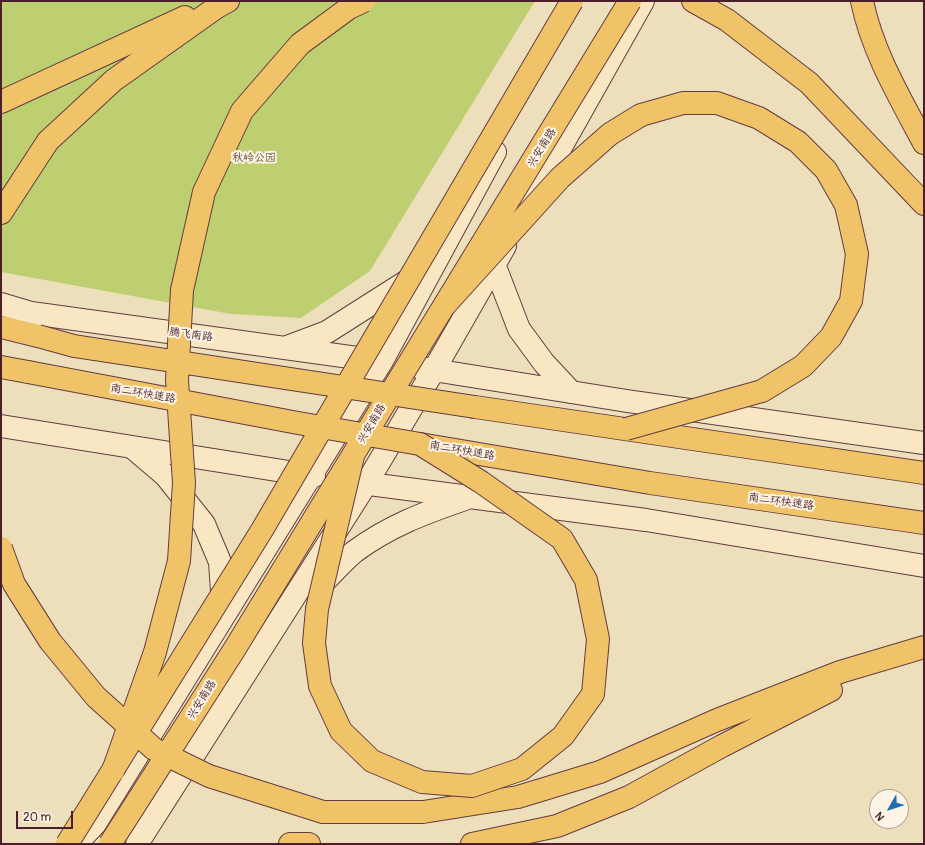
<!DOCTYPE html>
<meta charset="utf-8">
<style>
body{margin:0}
#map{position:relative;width:925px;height:845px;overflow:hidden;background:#eddfbc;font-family:Pangolin,sans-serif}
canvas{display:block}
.frame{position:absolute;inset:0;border:2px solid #4a1f2b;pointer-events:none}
.north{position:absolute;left:869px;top:789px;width:40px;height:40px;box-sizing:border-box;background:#fcf5e5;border:1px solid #b59f9b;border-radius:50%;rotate:231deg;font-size:11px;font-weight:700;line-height:16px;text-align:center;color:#4a1f2b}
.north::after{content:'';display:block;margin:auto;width:14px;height:18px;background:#1f6fb2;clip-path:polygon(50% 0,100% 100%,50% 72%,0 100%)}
.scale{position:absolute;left:16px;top:811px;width:57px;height:18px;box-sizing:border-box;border:2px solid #4a1f2b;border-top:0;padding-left:5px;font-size:12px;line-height:14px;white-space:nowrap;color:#4a1f2b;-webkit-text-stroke:3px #fcf5e5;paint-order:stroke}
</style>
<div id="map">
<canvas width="925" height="845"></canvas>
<div class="frame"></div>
<div class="north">N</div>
<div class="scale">20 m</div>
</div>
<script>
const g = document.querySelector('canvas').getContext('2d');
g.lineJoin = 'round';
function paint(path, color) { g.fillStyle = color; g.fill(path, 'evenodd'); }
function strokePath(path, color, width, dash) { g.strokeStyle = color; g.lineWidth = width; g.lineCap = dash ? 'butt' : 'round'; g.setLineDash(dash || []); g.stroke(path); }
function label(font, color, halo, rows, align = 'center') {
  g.font = font + ' Pangolin,"LXGW WenKai TC",sans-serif'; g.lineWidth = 4; g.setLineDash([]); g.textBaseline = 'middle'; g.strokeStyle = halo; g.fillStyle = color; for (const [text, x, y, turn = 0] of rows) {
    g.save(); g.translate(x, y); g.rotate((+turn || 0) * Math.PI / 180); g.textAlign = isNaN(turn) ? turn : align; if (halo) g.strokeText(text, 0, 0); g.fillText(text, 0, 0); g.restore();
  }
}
paint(new Path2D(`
 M1,1H535L370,271L301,318L231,314L1,272Z`), '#becf72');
const secondary = new Path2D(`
 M525,211L643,1
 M494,264L519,329L544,363L571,392
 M1,304L31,313L379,361
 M287,347L327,332L412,278
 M421,368L627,401L924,443
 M1,426L314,476
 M132,447L165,475L204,524L220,562L223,606
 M354,482L646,520L924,566
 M317,589C329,577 341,563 354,552C389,526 424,513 465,499
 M76,844L95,824L382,361L495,152
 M137,844L366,484L434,370L505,246`);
const highway = new Path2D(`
 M693,1L727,20L809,83L924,204
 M862,1C872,51 900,98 924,143
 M1,102L185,17
 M1,213L48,141L114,80L217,7L228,1
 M1,327L38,336
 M1,367L28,372
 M475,407L924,473
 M420,444L650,483L924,523
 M423,812L518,797L600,772L717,720L840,672L924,647
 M290,844H309
 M472,844L557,826L629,797L722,746L831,690`);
strokePath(secondary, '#623c41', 24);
strokePath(highway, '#623c41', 24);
strokePath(secondary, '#f9e7c3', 22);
strokePath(highway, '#f0c369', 22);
const primaryBridge = new Path2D(`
 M67,844L262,530L572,1
 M110,844L234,650L630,1`);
const highwayBridge = new Path2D(`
 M445,305L560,178L610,134L641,115L683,103H717L759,118L798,142L826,170L846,205L857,254L851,301L831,337L803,366L762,391L626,429
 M38,336L74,346L475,407
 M28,372L298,423L420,444L481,482L562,539L586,580L598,639L593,694L563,736L522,769L472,786L422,782L372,761L341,731L320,686L314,643L317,609L353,456
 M1,548L14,584L50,641L96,697L154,749L209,776L323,812H423
 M113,771L155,652L179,561L184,483L177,380L182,290L204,192L242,111L300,44L349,8L364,1`);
strokePath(primaryBridge, '#623c41', 24, []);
strokePath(highwayBridge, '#623c41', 24, []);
strokePath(primaryBridge, '#f0c369', 22);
strokePath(highwayBridge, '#f0c369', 22);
label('11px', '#4a1f2b', '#fcf5e5', [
 ["兴安南路",542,148,-58],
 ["腾飞南路",191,335,8],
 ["南二环快速路",143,394,10],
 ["兴安南路",372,424,-59],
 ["南二环快速路",462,451,10],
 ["南二环快速路",781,502,8],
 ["兴安南路",202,700,-58]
]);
label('11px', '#674b3d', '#fcf5e5', [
 ["秋岭公园",254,158]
]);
</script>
